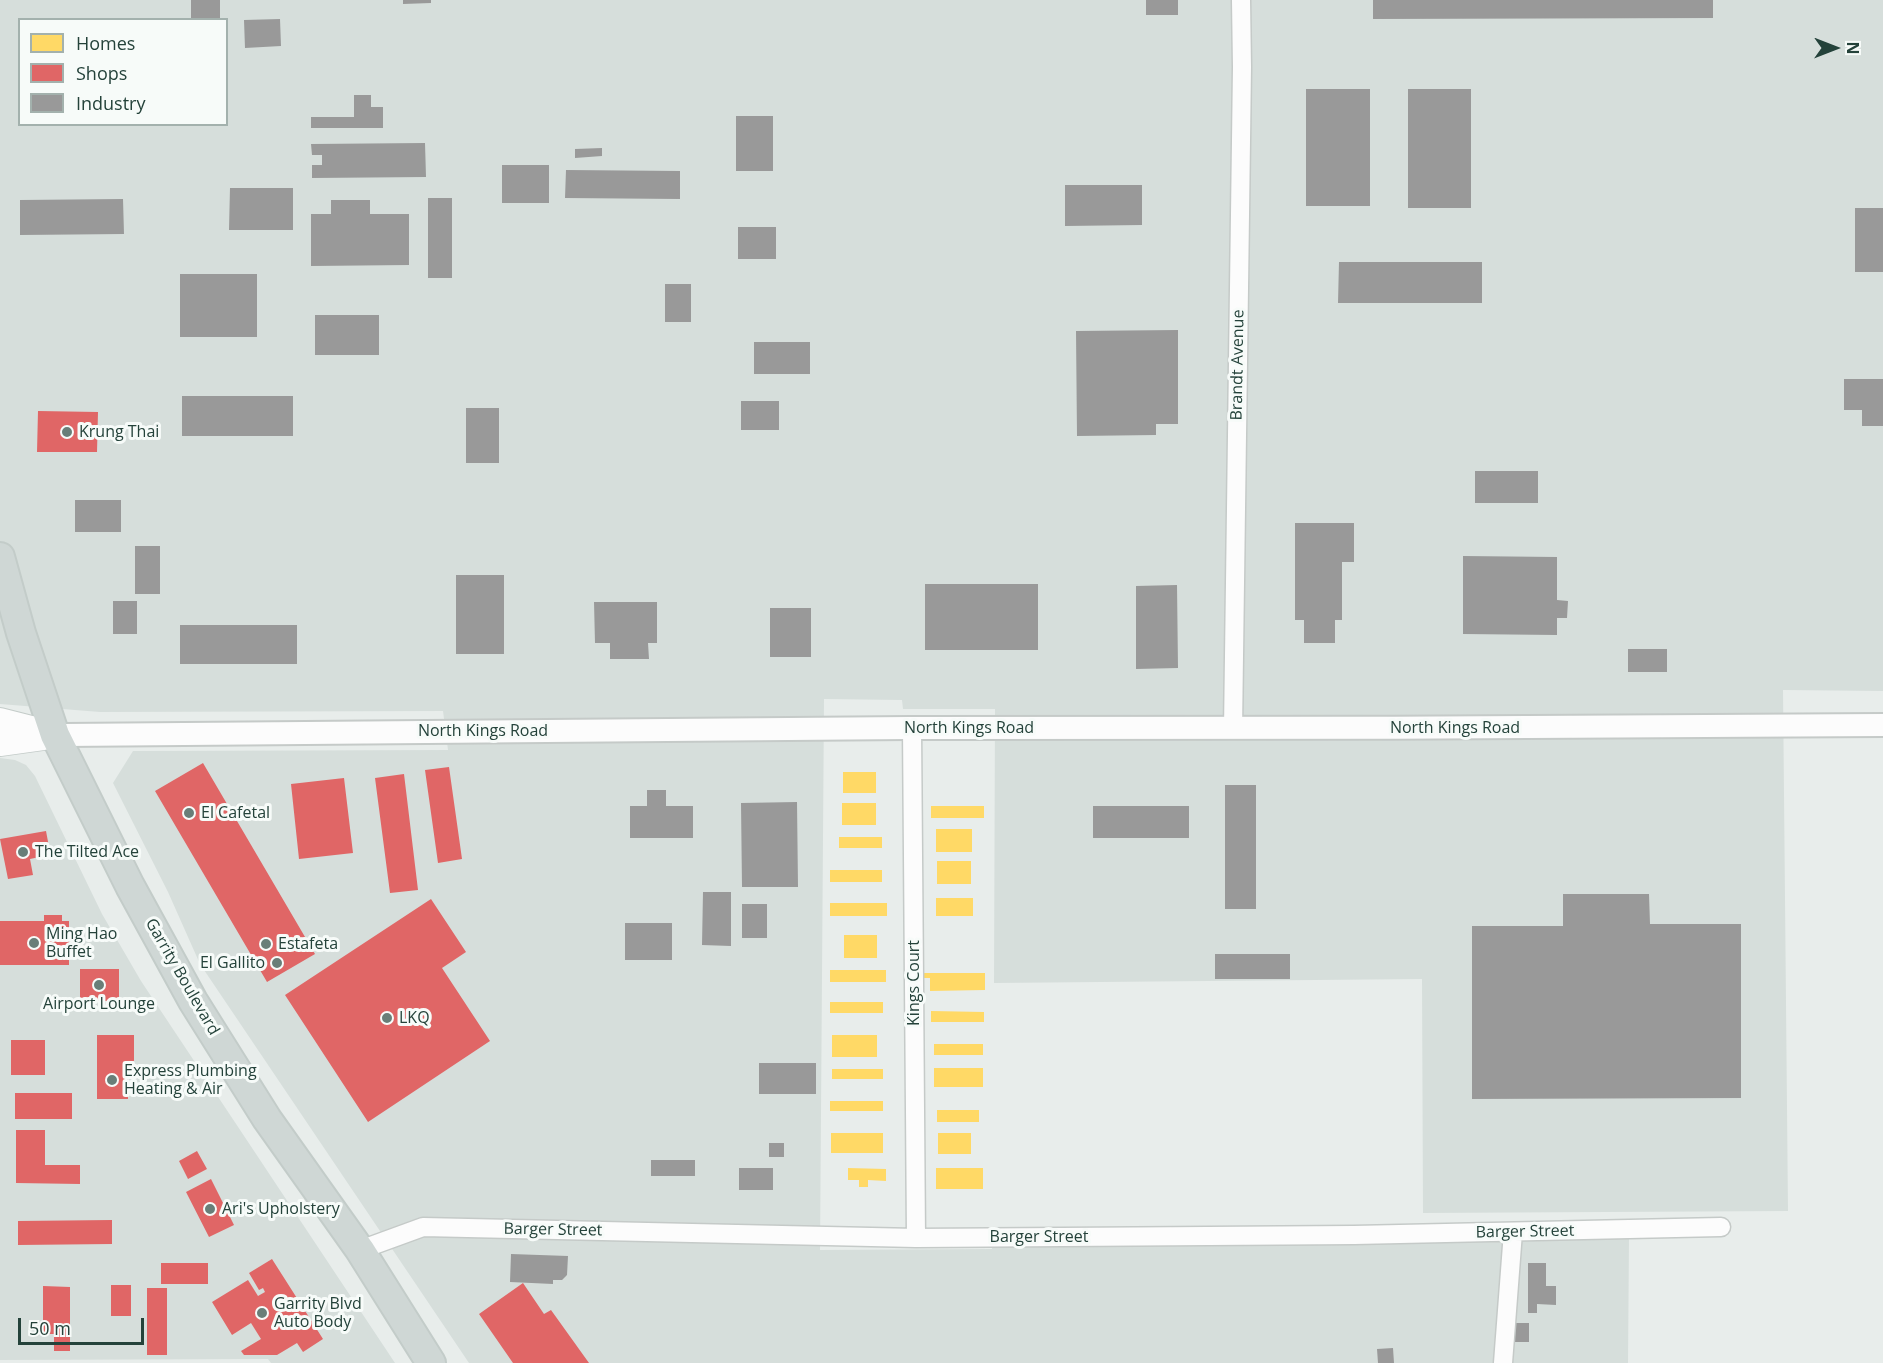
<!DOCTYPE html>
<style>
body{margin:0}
#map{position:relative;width:1883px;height:1363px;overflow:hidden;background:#e8edeb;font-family:"Open Sans",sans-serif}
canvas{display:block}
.legend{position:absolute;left:18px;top:18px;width:210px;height:108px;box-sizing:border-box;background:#f7fbf9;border:2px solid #a3b1ad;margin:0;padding:8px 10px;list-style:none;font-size:18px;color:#24423a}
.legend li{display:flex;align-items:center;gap:12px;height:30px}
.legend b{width:30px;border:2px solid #a3b1ad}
.north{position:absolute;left:1805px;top:18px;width:60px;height:60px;-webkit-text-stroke:4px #f7fbf9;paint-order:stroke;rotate:90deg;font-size:16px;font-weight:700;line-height:24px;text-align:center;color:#24423a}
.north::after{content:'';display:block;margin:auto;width:21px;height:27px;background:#24423a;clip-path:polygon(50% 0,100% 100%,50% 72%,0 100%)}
.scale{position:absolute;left:18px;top:1318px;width:126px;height:27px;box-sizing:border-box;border:3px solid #24423a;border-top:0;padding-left:8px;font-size:18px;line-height:21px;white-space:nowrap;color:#24423a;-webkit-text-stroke:4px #f7fbf9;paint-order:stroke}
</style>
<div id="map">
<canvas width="1883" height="1363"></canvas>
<ul class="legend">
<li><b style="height:16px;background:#ffd966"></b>Homes</li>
<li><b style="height:16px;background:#e06666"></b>Shops</li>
<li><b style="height:16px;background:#999"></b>Industry</li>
</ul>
<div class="north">N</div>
<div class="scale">50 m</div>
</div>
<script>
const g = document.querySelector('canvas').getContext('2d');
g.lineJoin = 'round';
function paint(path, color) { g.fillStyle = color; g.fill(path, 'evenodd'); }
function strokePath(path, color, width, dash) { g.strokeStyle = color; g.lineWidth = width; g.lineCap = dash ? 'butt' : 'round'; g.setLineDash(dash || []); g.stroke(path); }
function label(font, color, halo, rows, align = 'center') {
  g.font = font + ' "Open Sans",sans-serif'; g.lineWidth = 6; g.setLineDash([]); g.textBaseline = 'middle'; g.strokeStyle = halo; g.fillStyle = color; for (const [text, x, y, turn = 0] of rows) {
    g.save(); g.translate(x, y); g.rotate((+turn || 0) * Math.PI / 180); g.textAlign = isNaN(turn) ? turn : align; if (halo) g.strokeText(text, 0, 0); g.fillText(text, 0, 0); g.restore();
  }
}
paint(new Path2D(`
 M0,0H1883V691L1783,690L1788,1211L1423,1213L1422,979L994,983L995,709H903L902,700L824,699L820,1250L992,1249V1237L1629,1238L1628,1363H469L200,964L168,892L113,783L133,751L448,750L443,711L100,712L0,704ZM20,20H226V124H20Z
 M0,758L15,760L26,765L35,776L102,914L141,981L395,1363H271L268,1359L0,1360Z`), '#d6dedb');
paint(new Path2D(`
 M843,772H876V793H843Z
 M842,803H876V825H842Z
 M931,806H984V818H931Z
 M936,829H972V852H936Z
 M839,837H882V848H839Z
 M937,861H971V884H937Z
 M830,870H882V882H830Z
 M936,898H973V916H936Z
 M830,903H887V916H830Z
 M844,935H877V958H844Z
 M830,970H886V982H830Z
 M923,973H985V990L930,991V978H923Z
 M830,1002H883V1013H830Z
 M931,1011L984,1012V1022H931Z
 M832,1035H877V1057H832Z
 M934,1044H983V1055H934Z
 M934,1068H983V1087H934Z
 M832,1069H883V1079H832Z
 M830,1101H883V1111H830Z
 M937,1110H979V1122H937Z
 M831,1133H883V1153H831Z
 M938,1133H971V1154H938Z
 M848,1168L886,1169V1181L868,1180V1187H859V1180H848Z
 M936,1168H983V1189H936Z`), '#ffd966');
paint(new Path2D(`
 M38,411L98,412L97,452H37Z
 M203,763L315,954L267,982L155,791Z
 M449,767L462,859L438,863L425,770Z
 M404,774L418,890L390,893L375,778Z
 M344,778L353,853L299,859L291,784Z
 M46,831L49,847L43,848L44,856L30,859L33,875L8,879L0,839Z
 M431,899L466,952L442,968L490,1041L368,1122L285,995Z
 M44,915H62V921H69V965H0V921H44Z
 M80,969H119V1001H80Z
 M97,1035H134V1061H128V1099H97Z
 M11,1040H45V1075H11Z
 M15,1093H72V1119H15Z
 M16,1130H45V1165H80V1184L16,1183Z
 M197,1151L207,1169L188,1179L179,1161Z
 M211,1179L234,1225L209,1237L186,1192Z
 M112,1220V1244L18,1245V1221Z
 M272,1259L323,1339L303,1352L297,1343L277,1355H244L241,1351L261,1339L251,1323L232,1335L212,1302L248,1280L258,1296L265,1292L263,1288L259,1290L249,1273Z
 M161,1263H208V1284H161Z
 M523,1283L544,1314L551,1310L589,1363H513L479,1314Z
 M111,1285H131V1316H111Z
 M43,1286L70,1287V1351H54V1334H43Z
 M147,1288H167V1355H147Z`), '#e06666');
paint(new Path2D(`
 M191,0H220V20H191Z
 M403,0H431V3L403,4Z
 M1146,0H1178V15H1146Z
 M1373,0H1713V18L1373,19Z
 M280,19L281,46L245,48L244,20Z
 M1306,89H1370V206H1306Z
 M1408,89H1471V208H1408Z
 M354,95H371V107H383V128H311V117H354Z
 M736,116H773V171H736Z
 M425,143L426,177L312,178V165H322V155H312L311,144Z
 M602,148V156L575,158V149Z
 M502,165H549V203H502Z
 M566,170L680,171V199L565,198Z
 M1065,185H1142V225L1065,226Z
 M230,188H293V230H229Z
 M428,198H452V278H428Z
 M123,199L124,234L20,235V200Z
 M331,200H370V214H409V265L311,266V214H331Z
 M1855,208H1883V272H1855Z
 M738,227H776V259H738Z
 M1339,262H1482V303H1338Z
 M180,274H257V337H180Z
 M665,284H691V322H665Z
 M315,315H379V355H315Z
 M1178,330V424H1156V435L1077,436L1076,331Z
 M754,342H810V374H754Z
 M1844,379H1883V426H1862V410H1844Z
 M182,396H293V436H182Z
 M741,401H779V430H741Z
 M466,408H499V463H466Z
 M1475,471H1538V503H1475Z
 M75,500H121V532H75Z
 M1295,523H1354V562H1342V620H1335V643H1304V620H1295Z
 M135,546H160V594H135Z
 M1463,556L1557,557V600L1568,601L1567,618H1557V635L1463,634Z
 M456,575H504V654H456Z
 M925,584H1038V650H925Z
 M1177,585L1178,668L1136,669V586Z
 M113,601H137V634H113Z
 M594,602H657V643H648L649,659H610V643H595Z
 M770,608H811V657H770Z
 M180,625H297V664H180Z
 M1628,649H1667V672H1628Z
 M1225,785H1256V909H1225Z
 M647,790H666V806H693V838H630V806H647Z
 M797,802L798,887H742L741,803Z
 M1093,806H1189V838H1093Z
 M703,892H731V946L702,945Z
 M1563,894H1649L1650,924H1741V1098L1472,1099V926H1563Z
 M742,904H767V938H742Z
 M625,923H672V960H625Z
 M1215,954H1290V979H1215Z
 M759,1063H816V1094H759Z
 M769,1143H784V1157H769Z
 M651,1160H695V1176H651Z
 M739,1168H773V1190H739Z
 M511,1254L568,1256L567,1275L562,1280H553V1284L510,1282Z
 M1528,1263H1546V1286H1556V1305L1537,1304V1313H1528Z
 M1514,1323H1529V1342H1514Z
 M1393,1348L1394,1363H1378L1377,1349Z`), '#999');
const minor = new Path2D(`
 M912,728L916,1238
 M1233,729L1242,67L1241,0
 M360,1250L423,1227L916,1238L1354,1235L1721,1227
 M1503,1363L1513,1232`);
const tertiary = new Path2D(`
 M55,735C340,732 625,728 909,728C1234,728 1558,728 1883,725`);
const secondary = new Path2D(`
 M0,721L55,735
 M0,743L43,737`);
const primary = new Path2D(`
 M0,557L21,633L55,735L130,886L193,1001L267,1119L360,1250L431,1363`);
strokePath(minor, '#c5cac8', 21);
strokePath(tertiary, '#c5cac8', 26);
strokePath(secondary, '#c3cbc8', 28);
strokePath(primary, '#c3ccc9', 32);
strokePath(minor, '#fcfcfc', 18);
strokePath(tertiary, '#fcfcfc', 22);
strokePath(secondary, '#fcfcfc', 26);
strokePath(primary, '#cfd7d5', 28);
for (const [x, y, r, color] of [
 [67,432,6,"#697e78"],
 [189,813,6,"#697e78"],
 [23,852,6,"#697e78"],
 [34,943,6,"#697e78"],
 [266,944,6,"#697e78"],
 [277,963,6,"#697e78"],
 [99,985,6,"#697e78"],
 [387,1018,6,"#697e78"],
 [112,1080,6,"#697e78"],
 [210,1209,6,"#697e78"],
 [262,1313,6,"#697e78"]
]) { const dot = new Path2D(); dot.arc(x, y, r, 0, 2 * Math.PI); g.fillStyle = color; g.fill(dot); strokePath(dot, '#f7fbf9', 2); }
label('16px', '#24423a', '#f7fbf9', [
 ["Brandt Avenue",1238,365,-89],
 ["North Kings Road",969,728],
 ["North Kings Road",1455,728],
 ["North Kings Road",483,731],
 ["Garrity Boulevard",182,977,60],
 ["Kings Court",914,983,-90],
 ["Barger Street",553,1230,1],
 ["Barger Street",1525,1232,-1],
 ["Barger Street",1039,1237]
]);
label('16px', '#24423a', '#f7fbf9', [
 ["Krung Thai",79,432],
 ["El Cafetal",201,813],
 ["The Tilted Ace",35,852],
 ["Ming Hao",46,934],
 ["Buffet",46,952],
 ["Estafeta",278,944],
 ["El Gallito",265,963,"right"],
 ["Airport Lounge",99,1004,"center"],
 ["LKQ",399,1018],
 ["Express Plumbing",124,1071],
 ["Heating & Air",124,1089],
 ["Ari's Upholstery",222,1209],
 ["Garrity Blvd",274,1304],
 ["Auto Body",274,1322]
], 'left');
</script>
